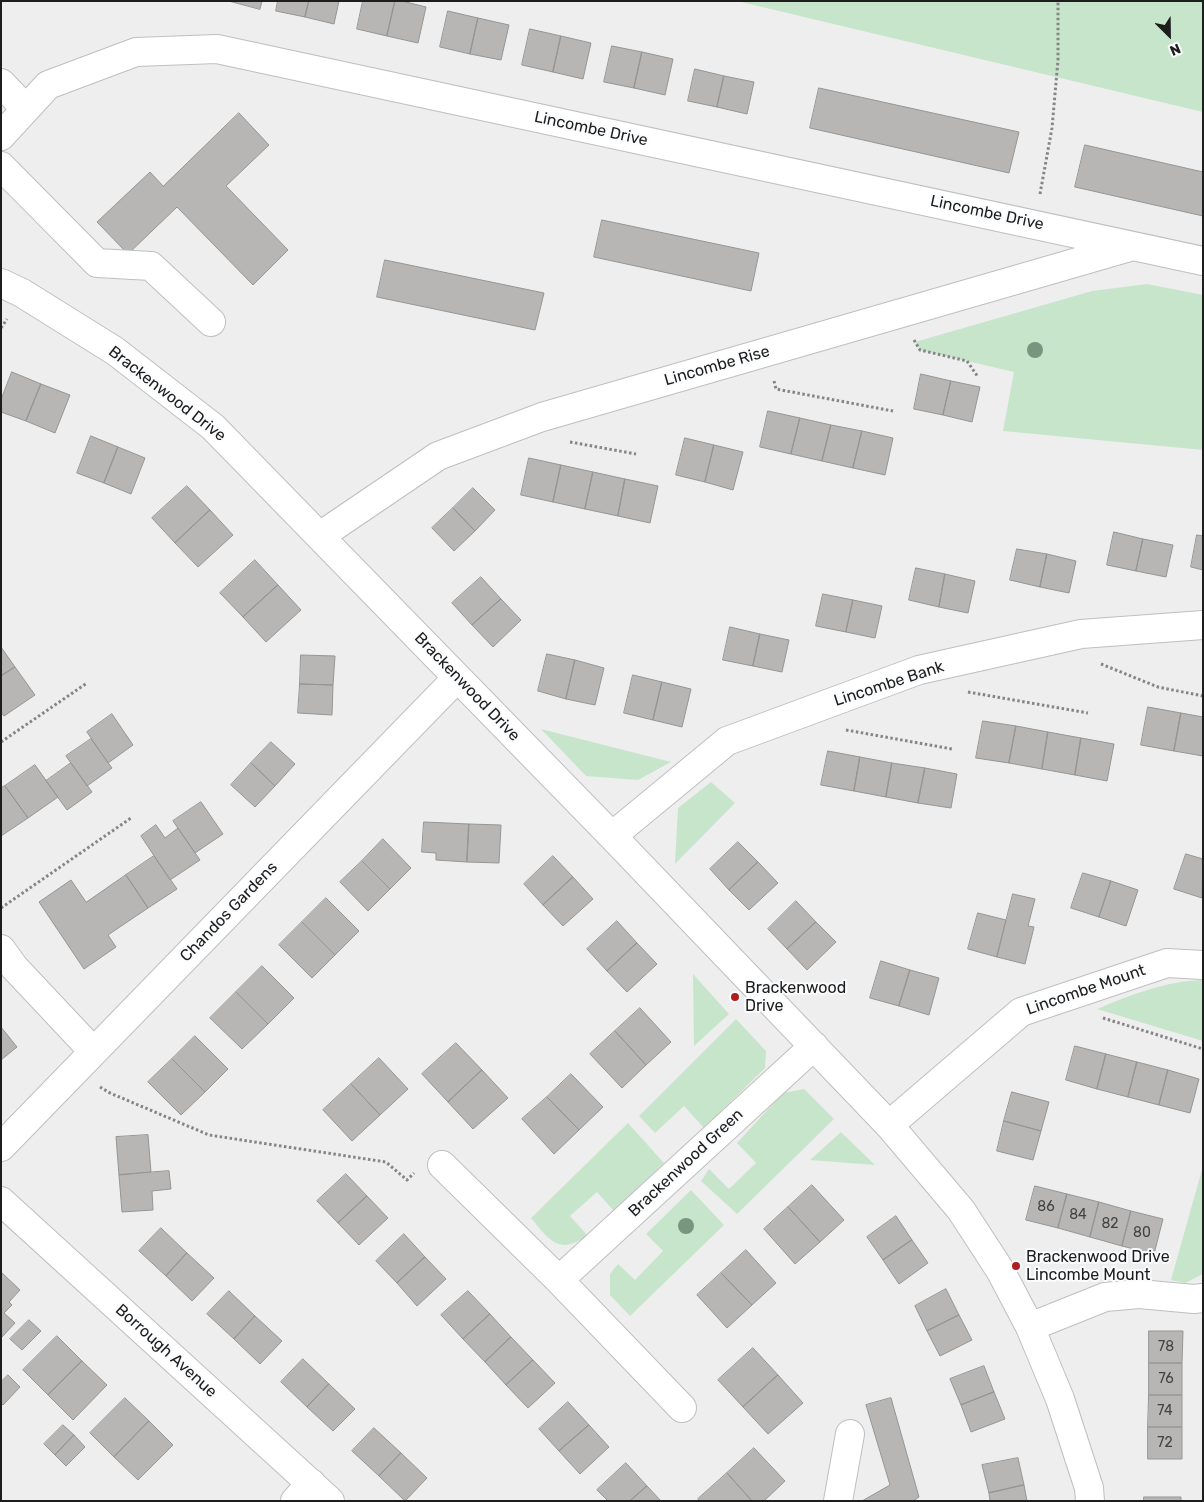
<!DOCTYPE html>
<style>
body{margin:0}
#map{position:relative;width:1204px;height:1502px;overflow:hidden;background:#eeeeef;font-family:Rubik,sans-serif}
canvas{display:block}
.frame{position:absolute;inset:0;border:2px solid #1d1d1e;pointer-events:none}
.north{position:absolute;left:1144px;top:10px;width:50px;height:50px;-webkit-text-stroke:4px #fbfcfd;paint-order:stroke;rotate:157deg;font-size:14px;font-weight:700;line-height:20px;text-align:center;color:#1d1d1e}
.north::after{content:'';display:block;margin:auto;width:18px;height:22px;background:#1d1d1e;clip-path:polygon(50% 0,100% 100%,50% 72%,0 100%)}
</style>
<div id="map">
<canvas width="1204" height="1502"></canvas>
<div class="frame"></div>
<div class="north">N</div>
</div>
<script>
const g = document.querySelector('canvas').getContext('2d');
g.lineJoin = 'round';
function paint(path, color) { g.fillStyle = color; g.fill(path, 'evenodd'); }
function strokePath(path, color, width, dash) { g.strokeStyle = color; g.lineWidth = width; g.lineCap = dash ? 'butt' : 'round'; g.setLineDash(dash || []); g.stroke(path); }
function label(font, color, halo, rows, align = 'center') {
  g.font = font + ' Rubik,sans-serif'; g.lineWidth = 4; g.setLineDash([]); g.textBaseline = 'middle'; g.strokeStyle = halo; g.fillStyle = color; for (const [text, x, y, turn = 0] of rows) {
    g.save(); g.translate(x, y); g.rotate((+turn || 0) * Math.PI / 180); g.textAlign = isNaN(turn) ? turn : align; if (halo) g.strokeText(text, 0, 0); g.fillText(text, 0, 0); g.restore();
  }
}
paint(new Path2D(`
 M737,1H1203V112Z
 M1147,284L1203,295V450L1003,431L1014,372L920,350L915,342L1092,291Z
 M541,729L671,762L638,780L586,776Z
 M711,782L735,803L675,864L678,808Z
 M693,974L729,1014L694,1046Z
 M1203,980V1041L1097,1009C1130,995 1166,981 1203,980Z
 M736,1019L766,1051L765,1068L704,1128L684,1106L655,1133L639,1116Z
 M804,1089L834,1119L737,1214L701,1181L709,1169L729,1189L756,1163L737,1143L783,1093Z
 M628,1123L664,1163L614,1211L597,1192L570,1216L588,1236C582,1239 572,1245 565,1245C550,1245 540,1228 531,1218Z
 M841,1132L875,1165L810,1160Z
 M1203,1166V1274L1185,1283L1171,1280Z
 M691,1190L724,1225L630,1316L610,1295V1274L618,1264L635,1280L663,1251L646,1234Z`), '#c7e5ca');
const building = new Path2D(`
 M229,1H262L260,9Z
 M278,1H309L305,17L276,11Z
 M309,1H339L334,24L305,17Z
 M363,1H395L387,36L357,29Z
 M395,1H402L426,7L418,43L387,36Z
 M448,11L478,18L470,54L440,47Z
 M478,18L509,25L501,60L470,54Z
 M530,29L561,36L553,72L522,65Z
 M561,36L591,43L583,79L553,72Z
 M612,46L642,52L634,88L604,82Z
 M642,52L673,59L665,95L634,88Z
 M695,69L724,76L717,107L688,101Z
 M724,76L754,82L747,114L717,107Z
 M819,88L1019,132L1009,173L810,128Z
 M239,113L269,145L226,186L288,250L253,285L177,207L128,254L97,222L150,172L163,186Z
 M1085,145L1203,172V216L1075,187Z
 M602,220L759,253L751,291L594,257Z
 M385,260L544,293L535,330L377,297Z
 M12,372L41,384L26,421L1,412V400Z
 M921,374L951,381L943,415L914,409Z
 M951,381L980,387L972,422L943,415Z
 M41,384L70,395L55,433L26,421Z
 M768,411L800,418L791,454L760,447Z
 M800,418L831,425L822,461L791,454Z
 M831,425L862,431L853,468L822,461Z
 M862,431L893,438L885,475L853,468Z
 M91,436L118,447L104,483L77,473Z
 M685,438L714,445L705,482L676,475Z
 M714,445L743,452L733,490L705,482Z
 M118,447L145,458L131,494L104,483Z
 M529,458L561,465L553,502L521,495Z
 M561,465L593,472L585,509L553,502Z
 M593,472L625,479L618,516L585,509Z
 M625,479L658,486L650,523L618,516Z
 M187,486L210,510L175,543L152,518Z
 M473,488L495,510L475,531L453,508Z
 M453,508L475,531L454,551L432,528Z
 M210,510L233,535L198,567L175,543Z
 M1114,532L1143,539L1136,571L1107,565Z
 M1197,535L1203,536V570L1191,567Z
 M1143,539L1173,545L1166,577L1136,571Z
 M1017,549L1047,554L1040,587L1010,580Z
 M1047,554L1076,561L1069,593L1040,587Z
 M255,560L278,585L243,617L220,593Z
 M916,568L945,574L939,607L909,600Z
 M945,574L975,581L968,613L939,607Z
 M481,577L501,599L472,625L452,603Z
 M278,585L301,610L266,642L243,617Z
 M823,594L853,600L846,632L816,626Z
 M501,599L521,620L493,647L472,625Z
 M853,600L882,606L875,638L846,632Z
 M730,627L760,634L753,666L723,660Z
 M760,634L789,640L782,672L753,666Z
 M1,647L15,667L1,676Z
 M547,654L575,660L566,699L538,691Z
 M301,655L335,656L333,685L300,684Z
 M575,660L604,668L595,705L566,699Z
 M15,667L35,695L4,716L1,712V676Z
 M633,675L662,682L653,720L624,713Z
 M662,682L691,689L682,727L653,720Z
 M300,684L333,685L332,715L298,713Z
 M1148,707L1181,713L1174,751L1141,745Z
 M1181,713L1203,717V756L1174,751Z
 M112,714L133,745L108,763L87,732Z
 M983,721L1016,726L1009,763L976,758Z
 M1016,726L1048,732L1042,769L1009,763Z
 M1048,732L1081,738L1075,775L1042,769Z
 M1081,738L1114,744L1107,781L1075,775Z
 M91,739L112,768L87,786L66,756Z
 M271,742L295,764L275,786L251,763Z
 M828,751L860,757L854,791L821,785Z
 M860,757L892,763L886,797L854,791Z
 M71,763L92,792L67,810L46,781Z
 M251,763L275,786L255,807L231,785Z
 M892,763L925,768L918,803L886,797Z
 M35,765L58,797L28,818L5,786Z
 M925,768L957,774L951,808L918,803Z
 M5,786L28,818L1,836V788Z
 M201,802L223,834L195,853L173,821Z
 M424,822L469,824L467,862L436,860V853L422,852Z
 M469,824L501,825L499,863L467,862Z
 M156,825L165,838L178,828L200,860L170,880L141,836Z
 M383,839L411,868L390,889L362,861Z
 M738,842L758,862L729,890L710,869Z
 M1186,854L1203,859L1202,898L1174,889Z
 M154,856L177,889L148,908L126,875Z
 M553,856L573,877L543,905L524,884Z
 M362,861L390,889L368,911L340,882Z
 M758,862L778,883L749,910L729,890Z
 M1083,873L1111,881L1099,917L1071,908Z
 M126,875L148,908L108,935L116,947L84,969L39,902L71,880L86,902Z
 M573,877L593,899L563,926L543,905Z
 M1111,881L1138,890L1126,926L1099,917Z
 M1013,894L1035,899L1028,926L1034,927L1025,964L997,957Z
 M326,898L359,931L335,955L302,922Z
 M796,901L816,922L787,949L768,929Z
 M978,913L1006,920L997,957L968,949Z
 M617,921L637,943L607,971L587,949Z
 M302,922L335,955L312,978L279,945Z
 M816,922L836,942L807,970L787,949Z
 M637,943L657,964L627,992L607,971Z
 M881,961L910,970L899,1006L870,998Z
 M262,966L294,998L268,1024L236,992Z
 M910,970L939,978L929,1015L899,1006Z
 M236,992L268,1024L242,1049L210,1018Z
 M640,1008L671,1042L646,1065L615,1031Z
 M1,1027L17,1047L1,1060Z
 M615,1031L646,1065L622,1088L590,1054Z
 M195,1036L228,1069L205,1092L172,1059Z
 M456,1043L482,1070L448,1102L422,1074Z
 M1075,1046L1106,1054L1097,1089L1066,1080Z
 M1106,1054L1137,1062L1128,1097L1097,1089Z
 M379,1058L408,1089L380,1115L351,1084Z
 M172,1059L205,1092L181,1115L148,1082Z
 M1137,1062L1168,1070L1159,1105L1128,1097Z
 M482,1070L508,1098L473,1129L448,1102Z
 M1168,1070L1199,1079L1190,1113L1159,1105Z
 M571,1074L603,1107L579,1130L547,1097Z
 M351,1084L380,1115L352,1141L323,1110Z
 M1012,1092L1049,1102L1041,1131L1004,1121Z
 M547,1097L579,1130L554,1154L522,1119Z
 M1004,1121L1041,1131L1033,1160L997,1151Z
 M148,1135L151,1172L119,1175L116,1137Z
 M169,1171L171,1189L152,1191L153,1210L122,1212L119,1175Z
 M346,1174L367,1196L338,1223L317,1201Z
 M812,1185L844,1220L820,1242L788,1207Z
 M1035,1186L1067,1194L1058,1228L1026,1220Z
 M1067,1194L1099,1202L1090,1237L1058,1228Z
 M367,1196L388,1218L359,1245L338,1223Z
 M1099,1202L1131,1211L1122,1246L1090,1237Z
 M788,1207L820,1242L795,1264L764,1229Z
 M1131,1211L1163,1219L1154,1254L1122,1246Z
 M896,1216L912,1240L883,1260L867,1237Z
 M161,1228L187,1253L166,1276L139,1251Z
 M404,1234L425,1257L397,1283L376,1261Z
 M912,1240L928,1263L899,1284L883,1260Z
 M746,1250L776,1283L752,1305L721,1273Z
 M187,1253L214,1278L192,1301L166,1276Z
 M425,1257L446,1279L417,1306L397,1283Z
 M1,1272L20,1290L9,1302L12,1305L4,1313L15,1323L2,1337Z
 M721,1273L752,1305L727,1328L697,1295Z
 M946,1289L959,1315L927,1331L915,1306Z
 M229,1291L255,1316L234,1339L207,1314Z
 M468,1291L490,1314L463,1339L441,1315Z
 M490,1314L511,1337L485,1362L463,1339Z
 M959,1315L972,1340L940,1356L927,1331Z
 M255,1316L282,1341L260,1364L234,1339Z
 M29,1320L41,1331L22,1350L10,1339Z
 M1149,1331H1183L1182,1363H1149Z
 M57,1336L82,1361L48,1395L23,1370Z
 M511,1337L533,1360L506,1385L485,1362Z
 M753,1348L778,1375L743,1407L718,1380Z
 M303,1359L329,1384L307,1407L281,1382Z
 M533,1360L555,1383L528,1408L506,1385Z
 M82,1361L107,1385L73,1420L48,1395Z
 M1149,1363H1182V1395H1149Z
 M984,1366L994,1392L961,1405L950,1379Z
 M8,1375L20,1387L3,1405L1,1403V1382Z
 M778,1375L803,1403L768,1434L743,1407Z
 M329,1384L355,1409L333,1431L307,1407Z
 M994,1392L1005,1419L971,1432L961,1405Z
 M1149,1395H1182V1427H1148Z
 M125,1398L149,1421L114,1457L90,1433Z
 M891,1398L919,1497L913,1501H862L890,1485L866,1405Z
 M568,1402L589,1425L559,1451L539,1429Z
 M149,1421L173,1445L138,1480L114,1457Z
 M63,1425L74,1435L55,1455L44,1444Z
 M589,1425L609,1447L580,1474L559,1451Z
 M1148,1427H1182V1459H1148Z
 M374,1428L401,1453L379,1476L352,1451Z
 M74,1435L85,1447L66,1466L55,1455Z
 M754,1448L785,1481L764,1501H752L727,1473Z
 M401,1453L427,1478L405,1501L379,1476Z
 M1018,1458L1024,1485L989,1493L982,1465Z
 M626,1463L647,1486L630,1501H608L597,1490Z
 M727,1473L752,1501H700L698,1499Z
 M1024,1485L1027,1501H990L989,1493Z
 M647,1486L661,1501H630Z
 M1144,1497H1181V1501H1144Z`);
paint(building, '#b7b6b5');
strokePath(building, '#969595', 1);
const minor = new Path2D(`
 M1,83L26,109
 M1,136L48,85L136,52L217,49L1203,261
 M1,166L97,263L151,266L211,322
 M1,283L22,293L115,351L213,427L612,836L889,1125L961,1210L1000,1270L1030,1327L1060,1399L1089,1488L1090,1501
 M320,536L438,456L542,417L1133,246
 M612,836L727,741L919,670L1081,634L1203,625
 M1,949L14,967L93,1051
 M889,1125L1021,1012L1167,963L1203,965
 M1,1147L457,678
 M442,1165L559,1280L682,1408
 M1,1201L330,1501
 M559,1280L814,1046
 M1030,1327L1105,1297L1139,1294L1194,1299L1203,1298
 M295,1501L311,1483
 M838,1501L850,1434`);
strokePath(minor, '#bebfc0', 30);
strokePath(new Path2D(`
 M1040,194L1052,128L1058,60V1
 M1,328L7,319
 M914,340L920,350L967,361L978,377
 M774,381L776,389L893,411
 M570,442L636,454
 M1101,664L1158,687L1203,696
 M968,692L1088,713
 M846,730L952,749
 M1,742L87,683
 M1,908L131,818
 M1103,1018L1203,1049
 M100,1087L110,1093L209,1135L386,1162L407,1180L414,1173`), '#858586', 3, [2.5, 2.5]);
strokePath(minor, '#fff', 28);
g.fillStyle = '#79957f';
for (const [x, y] of [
 [1035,350],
 [686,1226]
]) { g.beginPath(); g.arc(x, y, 8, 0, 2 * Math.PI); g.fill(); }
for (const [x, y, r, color] of [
 [735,997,5,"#ae1d1f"],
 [1016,1266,5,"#ae1d1f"]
]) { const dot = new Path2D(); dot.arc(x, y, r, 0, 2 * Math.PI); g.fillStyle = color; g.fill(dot); strokePath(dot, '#fbfcfd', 2); }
label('14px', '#444344', null, [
 ["86",1046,1207],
 ["84",1078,1215],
 ["82",1110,1224],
 ["80",1142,1233],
 ["78",1166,1347],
 ["76",1166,1379],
 ["74",1165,1411],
 ["72",1165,1443]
]);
label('16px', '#1d1d1e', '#fbfcfd', [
 ["Lincombe Drive",591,129,12],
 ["Lincombe Drive",987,213,12],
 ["Lincombe Rise",717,366,-16],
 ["Brackenwood Drive",167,394,38],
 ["Lincombe Bank",889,684,-18],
 ["Brackenwood Drive",467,687,46],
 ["Chandos Gardens",229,912,-46],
 ["Lincombe Mount",1086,990,-19],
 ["Brackenwood Green",686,1163,-43],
 ["Borrough Avenue",166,1351,42]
]);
label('16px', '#1d1d1e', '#fbfcfd', [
 ["Brackenwood",745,988],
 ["Drive",745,1006],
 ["Brackenwood Drive",1026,1257],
 ["Lincombe Mount",1026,1275]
], 'left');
</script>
